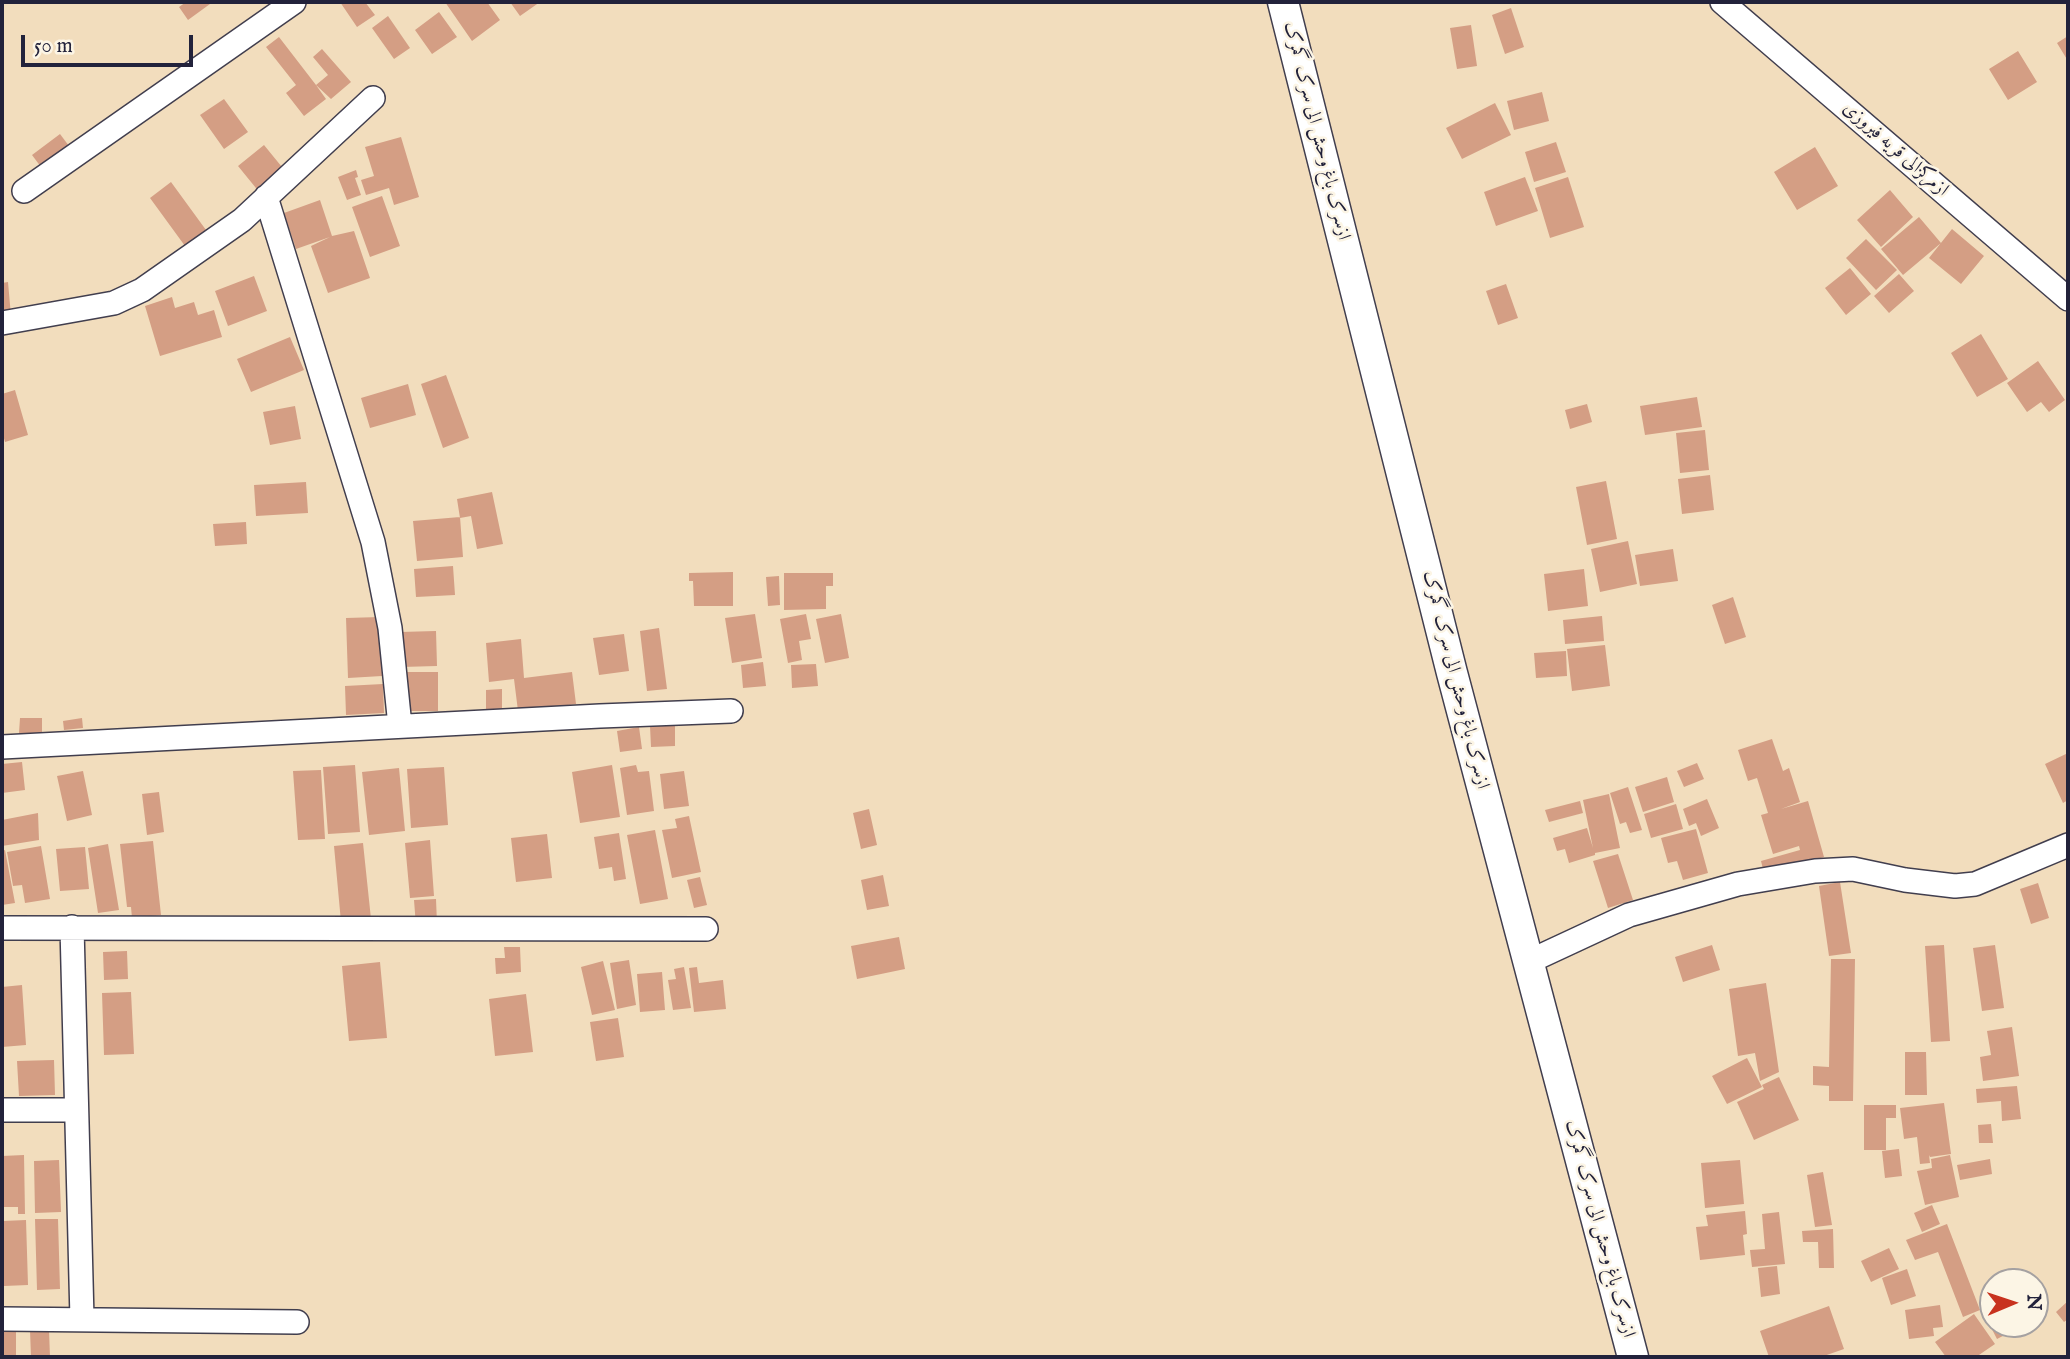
<!DOCTYPE html>
<meta charset="utf-8">
<style>
body{margin:0}
#map{position:relative;width:2070px;height:1359px;overflow:hidden;background:#f2ddbd;font-family:"IM FELL English",serif}
canvas{display:block}
.frame{position:absolute;inset:0;border:4px solid #22223b;pointer-events:none}
.north{position:absolute;left:1979px;top:1268px;width:70px;height:70px;box-sizing:border-box;background:#fcf5e5;border:2px solid #a5a1a1;border-radius:50%;rotate:88deg;font-size:19px;font-weight:700;line-height:28px;text-align:center;color:#22223b}
.north::after{content:'';display:block;margin:auto;width:24px;height:32px;background:#c8321e;clip-path:polygon(50% 0,100% 100%,50% 72%,0 100%)}
.scale{position:absolute;left:21px;top:35px;width:172px;height:32px;box-sizing:border-box;border:4px solid #22223b;border-top:0;padding-left:9px;font-size:21px;line-height:24px;white-space:nowrap;color:#22223b;-webkit-text-stroke:5px #fcf5e5;paint-order:stroke}
</style>
<div id="map">
<canvas width="2070" height="1359"></canvas>
<div class="frame"></div>
<div class="north">N</div>
<div class="scale">50 m</div>
</div>
<script>
const g = document.querySelector('canvas').getContext('2d');
g.lineJoin = 'round';
function paint(path, color) { g.fillStyle = color; g.fill(path, 'evenodd'); }
function strokePath(path, color, width, dash) { g.strokeStyle = color; g.lineWidth = width; g.lineCap = dash ? 'butt' : 'round'; g.setLineDash(dash || []); g.stroke(path); }
function label(font, color, halo, rows, align = 'center') {
  g.font = font + ' "IM FELL English",Amiri,serif'; g.lineWidth = 5; g.setLineDash([]); g.textBaseline = 'middle'; g.strokeStyle = halo; g.fillStyle = color; for (const [text, x, y, turn = 0] of rows) {
    g.save(); g.translate(x, y); g.rotate((+turn || 0) * Math.PI / 180); g.textAlign = isNaN(turn) ? turn : align; if (halo) g.strokeText(text, 0, 0); g.fillText(text, 0, 0); g.restore();
  }
}
paint(new Path2D(`
 M186,2H208L210,4L188,20L179,7Z
 M340,2H365L375,15L357,27Z
 M445,2H487L500,20L472,41Z
 M510,2H540L520,16Z
 M1511,8L1524,47L1505,54L1492,15Z
 M439,12L457,37L432,54L415,30Z
 M388,16L410,48L394,59L372,28Z
 M1471,25L1477,66L1457,69L1450,28Z
 M2068,36V61L2057,43Z
 M279,37L316,85L328,75L313,57L322,49L351,82L331,99L316,85L326,99L304,116L286,93L296,85L266,47Z
 M2018,51L2037,82L2008,100L1989,69Z
 M1542,92L1549,121L1514,130L1507,101Z
 M224,99L248,132L224,149L200,115Z
 M1495,103L1511,135L1462,159L1446,128Z
 M60,134L72,150L44,171L32,155Z
 M401,137L419,197L394,205L389,188L366,195L361,180L374,176L365,147Z
 M1556,142L1566,172L1534,182L1525,152Z
 M264,145L286,172L260,193L238,166Z
 M1815,147L1838,186L1797,210L1774,172Z
 M356,170L358,177L355,178L361,195L347,200L338,177Z
 M1525,177L1538,211L1496,226L1484,192Z
 M1568,177L1584,227L1550,238L1535,188Z
 M171,182L206,230L185,246L150,198Z
 M1890,190L1913,217L1881,247L1857,220Z
 M382,196L400,246L370,257L352,207Z
 M320,200L332,236L354,231L370,278L328,293L311,246L330,237L296,249L284,213Z
 M1919,217L1941,243L1903,275L1881,249Z
 M1952,229L1984,256L1961,284L1929,258Z
 M1866,239L1897,270L1876,290L1846,258Z
 M1850,268L1871,294L1846,315L1825,288Z
 M1899,274L1914,291L1889,313L1874,296Z
 M254,276L267,311L228,326L215,291Z
 M8,282L11,316H2V283Z
 M1506,284L1518,318L1498,325L1486,291Z
 M172,297L175,308L194,302L198,315L214,310L222,337L160,356L145,306Z
 M1981,334L2008,379L1977,397L1951,353Z
 M290,337L304,370L251,392L237,359Z
 M2038,361L2065,400L2049,412L2041,402L2027,412L2007,383Z
 M446,375L469,438L443,448L421,384Z
 M408,384L416,415L370,428L361,398Z
 M15,390L28,435L5,442L2,431V394Z
 M1697,397L1702,427L1645,435L1640,406Z
 M1587,404L1592,422L1570,429L1565,410Z
 M295,406L301,439L270,445L263,412Z
 M1705,430L1709,470L1680,473L1676,433Z
 M1710,475L1714,510L1682,514L1678,479Z
 M1606,481L1617,539L1587,545L1576,487Z
 M306,482L308,513L256,516L254,485Z
 M492,492L503,544L477,549L471,516L460,518L457,499Z
 M460,517L463,557L417,561L413,521Z
 M246,522L247,544L215,546L213,524Z
 M1628,541L1637,584L1600,592L1591,549Z
 M1673,549L1678,581L1640,586L1635,555Z
 M453,566L455,595L416,597L414,569Z
 M1584,569L1588,606L1548,611L1544,574Z
 M733,572V606H694L693,581H689V573Z
 M784,573H833V586H826V609L784,610Z
 M779,576L780,605L768,606L766,577Z
 M1733,597L1746,637L1725,644L1712,605Z
 M755,614L762,658L732,663L725,618Z
 M806,614L811,639L799,641L802,660L788,663L780,619Z
 M841,614L849,658L825,663L816,619Z
 M1602,616L1604,641L1565,644L1563,620Z
 M380,617L382,676L348,678L346,618Z
 M659,628L667,689L647,691L640,631Z
 M436,631L437,666L401,667L400,632Z
 M624,634L629,671L599,675L593,638Z
 M521,639L524,678L572,672L576,704L518,711L514,679L489,682L486,643Z
 M1605,645L1610,686L1572,691L1567,649Z
 M1566,651L1567,676L1536,678L1534,653Z
 M763,662L766,686L743,688L741,665Z
 M816,664L818,686L792,688L791,665Z
 M406,672H438V711H405Z
 M383,684L384,713L346,715L345,686Z
 M502,689V710H486V690Z
 M20,718H42V733H19Z
 M82,718L83,728L64,730L63,721Z
 M650,726H675V746L651,747Z
 M639,727L642,749L620,752L617,731Z
 M1772,739L1783,771L1789,768L1800,802L1781,809L1808,801L1824,857L1764,873L1761,861L1800,850L1799,846L1773,854L1761,815L1768,813L1757,778L1748,781L1738,750Z
 M2068,753V800L2063,803L2045,764Z
 M22,762L25,790L2,793V764Z
 M1697,763L1704,779L1684,787L1677,771Z
 M355,765L360,832L328,834L323,767Z
 M612,765L620,817L580,823L572,772Z
 M636,765L638,772L649,771L654,811L627,815L620,768Z
 M444,767L448,825L411,828L407,769Z
 M399,768L405,831L369,835L362,772Z
 M321,770L325,839L298,840L293,771Z
 M83,771L92,815L67,821L57,776Z
 M684,771L689,806L664,809L660,774Z
 M1667,777L1674,802L1643,812L1635,787Z
 M1628,787L1642,830L1630,833L1626,822L1620,824L1610,793Z
 M159,792L164,832L147,835L142,794Z
 M1609,794L1620,848L1595,853V855L1569,863L1565,849L1557,851L1553,838L1587,828L1593,848L1583,800Z
 M1707,799L1719,828L1701,836L1696,823L1689,826L1683,809Z
 M1580,801L1583,813L1549,822L1545,810Z
 M1676,804L1683,829L1651,838L1644,814Z
 M869,809L877,845L861,849L853,813Z
 M38,813L39,840L2,846V820Z
 M689,816L701,872L672,878L662,830L677,828L675,819Z
 M1696,829L1708,873L1683,880L1677,861L1668,863L1661,838Z
 M655,830L668,899L640,904L627,835Z
 M619,833L626,879L614,881L612,867L599,869L594,837Z
 M547,834L552,878L516,882L511,838Z
 M430,840L434,896L410,898L405,843Z
 M153,841L161,915L132,918L131,907H127L120,844Z
 M363,843L371,919L341,922L334,846Z
 M108,844L119,910L98,913L88,848Z
 M41,846L50,899L25,903L22,885L13,886L7,852Z
 M85,847L89,889L60,891L56,849Z
 M5,850L15,903L2,905V851Z
 M1618,854L1633,900L1608,908L1593,861Z
 M883,875L889,906L867,910L861,880Z
 M700,877L707,905L694,908L687,880Z
 M1840,882L1851,953L1829,956L1819,886Z
 M2038,883L2049,918L2031,924L2020,889Z
 M436,899L437,924L416,926L414,900Z
 M899,937L905,969L857,979L851,946Z
 M1712,945L1720,970L1683,982L1675,957Z
 M1944,945L1950,1041L1931,1042L1925,946Z
 M1995,945L2004,1008L1982,1011L1973,948Z
 M504,947H520L521,972L496,974L495,958H505Z
 M127,951L128,979L104,980L103,952Z
 M1831,959H1855L1853,1101H1829V1086L1813,1085V1066L1829,1067Z
 M629,960L636,1005L617,1009L610,963Z
 M603,961L615,1010L592,1015L581,967Z
 M380,962L387,1038L349,1041L342,966Z
 M684,967L691,1008L673,1010L668,980L676,979L674,969Z
 M697,967L699,983L723,980L726,1009L694,1012L689,968Z
 M662,972L665,1010L640,1012L637,974Z
 M1766,983L1779,1072L1760,1081L1755,1053L1738,1056L1729,989Z
 M22,985L26,1045L2,1047V987Z
 M131,992L134,1054L104,1055L102,993Z
 M526,994L533,1052L495,1056L489,999Z
 M618,1018L624,1057L596,1061L590,1022Z
 M2012,1027L2019,1076L1983,1081L1980,1057L1991,1055L1987,1031Z
 M1905,1052H1926L1927,1095H1905Z
 M1747,1058L1762,1087L1727,1104L1712,1076Z
 M54,1060L55,1095L19,1096L17,1061Z
 M1779,1077L1799,1120L1754,1140L1737,1102L1764,1089L1762,1085Z
 M2017,1086L2021,1119L2002,1121L2001,1101L1977,1103L1976,1089Z
 M1944,1103L1951,1154L1930,1157L1929,1155L1930,1163L1920,1164L1917,1137L1904,1139L1900,1108Z
 M1864,1105H1896V1118H1886V1150H1864Z
 M1991,1124L1993,1143H1979L1978,1125Z
 M1899,1149L1902,1176L1885,1178L1882,1151Z
 M24,1155L25,1214H18V1207H2V1156Z
 M1950,1155L1959,1197L1925,1205L1917,1171L1932,1168L1931,1159Z
 M1990,1159L1992,1174L1960,1180L1957,1165Z
 M59,1160L61,1212L35,1213L34,1161Z
 M1740,1160L1744,1204L1705,1208L1701,1163Z
 M1823,1172L1832,1225L1815,1227L1807,1175Z
 M1932,1205L1940,1224L1922,1232L1914,1213Z
 M1745,1211L1747,1234L1743,1235L1745,1255L1700,1260L1696,1227L1708,1226L1706,1215Z
 M1779,1212L1785,1264L1752,1267L1750,1250L1765,1249L1762,1214Z
 M35,1219H58L60,1289L37,1290Z
 M26,1220L28,1285L4,1286L3,1221Z
 M1947,1224L1980,1310L1963,1317L1938,1252L1915,1260L1906,1240Z
 M1833,1229L1834,1268H1819L1818,1242H1803L1802,1231Z
 M1889,1248L1899,1269L1871,1282L1861,1261Z
 M1777,1266L1780,1294L1761,1297L1758,1268Z
 M1907,1269L1916,1296L1891,1305L1882,1278Z
 M2035,1293L2046,1314L2035,1319Z
 M2068,1301V1319L2064,1322L2056,1312Z
 M1940,1305L1943,1327L1933,1328L1934,1336L1909,1339L1905,1310Z
 M1993,1305V1324H2026L1997,1339L1982,1310Z
 M1829,1306L1844,1349L1821,1357H1769L1760,1331Z
 M1974,1314L1995,1344L1976,1357H1946L1935,1342Z
 M2,1330H16V1357H2Z
 M30,1330H49L50,1357H31Z`), '#d49e84');
const minor = new Path2D(`
 M1722,2L2068,299
 M24,191L294,2
 M266,197L373,542L390,628L400,726
 M2,323L114,303L142,290L242,220L373,98
 M2,747L600,716L731,711
 M72,927L82,1319
 M2,928L706,929
 M1528,962L1629,915L1738,884L1815,871L1853,869L1905,880L1955,886L1975,884L2068,845
 M2,1110H76
 M2,1319L297,1322`);
const major = new Path2D(`
 M1283,2L1452,673L1633,1357`);
strokePath(minor, '#413e4e', 26);
strokePath(major, '#413e4e', 33);
strokePath(minor, '#fff', 23);
strokePath(major, '#fff', 30);
label('19px', '#22223b', '#fcf5e5', [
 ["ازسرک باغ وحش الی سرک گمرک",1316,131,76],
 ["ازمرکزالی قریه فیروزی",1895,150,41],
 ["ازسرک باغ وحش الی سرک گمرک",1455,680,76],
 ["ازسرک باغ وحش الی سرک گمرک",1599,1229,75]
]);
</script>
